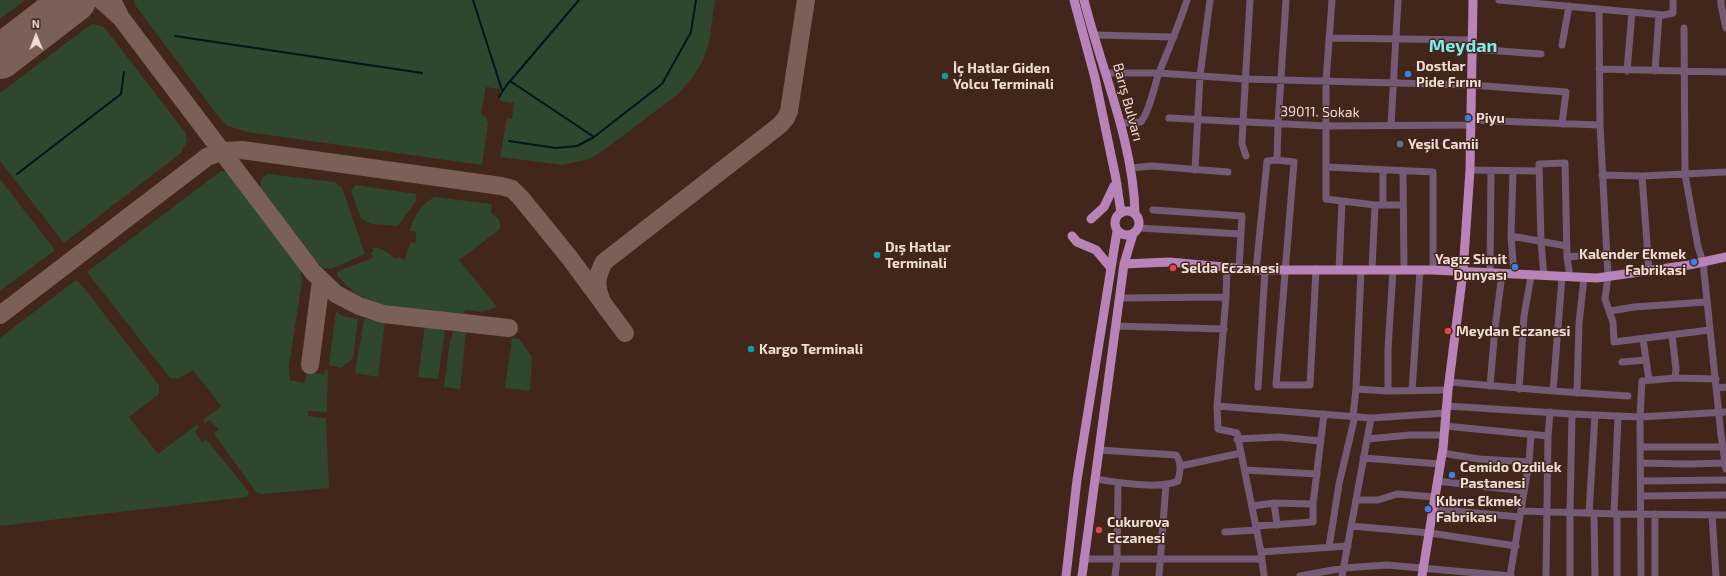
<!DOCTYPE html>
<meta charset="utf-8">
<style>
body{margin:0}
#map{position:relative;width:1726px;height:576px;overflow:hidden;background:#42261c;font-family:"Exo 2",sans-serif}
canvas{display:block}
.north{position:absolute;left:16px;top:16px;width:40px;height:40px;-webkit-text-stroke:3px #42261c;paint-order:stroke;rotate:359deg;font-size:11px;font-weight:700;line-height:16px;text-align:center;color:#efdcd5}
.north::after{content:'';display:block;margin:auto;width:14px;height:18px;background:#efdcd5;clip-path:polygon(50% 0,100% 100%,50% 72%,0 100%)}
</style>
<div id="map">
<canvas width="1726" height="576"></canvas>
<div class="north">N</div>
</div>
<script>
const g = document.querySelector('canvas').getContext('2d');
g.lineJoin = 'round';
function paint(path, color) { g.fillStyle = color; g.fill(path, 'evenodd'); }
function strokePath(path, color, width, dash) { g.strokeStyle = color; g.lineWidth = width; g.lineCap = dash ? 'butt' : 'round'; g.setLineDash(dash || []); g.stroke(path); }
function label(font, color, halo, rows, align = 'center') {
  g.font = font + ' "Exo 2",sans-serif'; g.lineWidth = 3; g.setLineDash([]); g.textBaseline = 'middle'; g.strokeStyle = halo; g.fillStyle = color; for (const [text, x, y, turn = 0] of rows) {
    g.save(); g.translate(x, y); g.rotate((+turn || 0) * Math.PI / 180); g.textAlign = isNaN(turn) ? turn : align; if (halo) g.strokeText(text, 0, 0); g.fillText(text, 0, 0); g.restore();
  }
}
paint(new Path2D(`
 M0,0H25L0,19Z
 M134,0H715L709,43L702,62L692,78L678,94L604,150L590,159L562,165L500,157L507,118L512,119L514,103L500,101V89L486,87L481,114L486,117L488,124L482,165L247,132L228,126L218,116L136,6Z
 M93,24L104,27L185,132L187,141L181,153L64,243L0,161V93L90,25Z
 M221,171L227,172L288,251L293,260H296L300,267L302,281L289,366L290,380L305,383L307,372L324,375L325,370H328L327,412L308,411V416L326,418L329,488L262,494L257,493L214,434L218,429L210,420L205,423L203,420L221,406L193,370L178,379L170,378L87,272Z
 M268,174L335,182L342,188L365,254L331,269L322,268L260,188C261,182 261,176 268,174Z
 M0,179L55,250L0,291Z
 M355,185L416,194V201L398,226L372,224L361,219L351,191Z
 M435,197L492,204L491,213C499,218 502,221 499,230L459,260L497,307L482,312L465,310L463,319L377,305L354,292L338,277L337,273C343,268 364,262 373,258L371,253L374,252L372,248C381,245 389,254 396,259L398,257L405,260L410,243L416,242V232L410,231C413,218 421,203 435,197Z
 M76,280L84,288L159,385V394L129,417L158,454L197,424L199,427L195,432L202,442L206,439L249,492L247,497L0,526V338Z
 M336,311L342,316L358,319L353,358L341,368L329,365Z
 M367,319L385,321L378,377L355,373L364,320Z
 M425,326L445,330L438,379L418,377Z
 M453,332H466L460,389L444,387L450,341Z
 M512,338L519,339L532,357L530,391L505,388Z`), '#2f462f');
strokePath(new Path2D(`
 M473,0L502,90
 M175,36L422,73
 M499,97L506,86L579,0
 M594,137L662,84L691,32L696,0
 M509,141L556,148L577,146L594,137L510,81
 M17,174L121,94L124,72`), '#00161b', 2);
strokePath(new Path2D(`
 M101,0L121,18L112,0
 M121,18L313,272L336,294L359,306L383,314L509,328
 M601,299C595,285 597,275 604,262L780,125L786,118L789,111L806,0
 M0,315L207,157L223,151L242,150L501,186L512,189L521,198L569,257L625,333
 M310,365L321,280`), '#7a6058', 18);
strokePath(new Path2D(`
 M0,57L74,0`), '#7a6058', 44);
strokePath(new Path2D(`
 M1332,0L1326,81V199L1375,205H1403
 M1499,0L1664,15L1673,13V0
 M1721,0V5L1726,28
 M1599,9L1600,125L1608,276L1605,299L1613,322L1614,342L1710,330
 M1684,28L1685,174L1698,247L1703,262L1721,435L1726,469
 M1094,35L1174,37
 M1329,38L1473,40
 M1562,45L1569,6
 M1473,49L1541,54
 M1599,69L1726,72
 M1627,71L1632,12
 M1655,71L1659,15
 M1105,73H1159L1244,79L1471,85L1566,92L1562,124
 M1169,118L1326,126L1471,125
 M1471,120L1600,125
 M1120,123L1141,122C1151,108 1153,89 1159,73C1169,48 1179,25 1187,0
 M1391,126L1398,0
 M1246,156L1242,144L1243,122L1250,0
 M1277,160L1294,162L1276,385H1310L1316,269
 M1326,167L1433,172V270
 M1130,168L1152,166L1228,172
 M1195,170L1200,76L1210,0
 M1383,170V205
 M1470,170L1539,171
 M1403,171L1404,270
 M1513,171L1511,236L1514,275
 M1602,175L1642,176L1726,172
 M1642,176L1649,271
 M1153,210L1242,216L1239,268
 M1139,228L1241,234
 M1511,236L1567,246
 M1567,257L1606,254
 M1227,266L1226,297L1217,406L1218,429L1237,433L1261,552L1264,576
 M1256,270L1267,161L1277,160L1278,124L1286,0
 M1339,270L1342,202
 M1372,270L1375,205
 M1490,273L1491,171
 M1544,276L1541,242L1539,164L1565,163L1567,257L1570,277
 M1119,298L1226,297
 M1610,311L1634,307L1706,302
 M1116,326L1224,329
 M1672,335L1676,369L1675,378
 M1643,339L1649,380
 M1622,362L1646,360
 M1449,382L1553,391L1628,396
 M1490,386L1495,328L1502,274
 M1258,387L1265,270
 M1717,388L1726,387
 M1356,389L1388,391L1448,390
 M1519,389L1524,316L1531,276
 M1388,391V349L1393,270
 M1412,391L1420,270
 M1553,391L1562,277
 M1577,393L1579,323L1584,278
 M1217,406L1371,418L1446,413
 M1447,406L1572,414L1640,417L1726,412
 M1353,416L1356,389L1361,270
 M1445,426L1548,436
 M1237,439L1279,437L1320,441
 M1367,439L1410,435H1444
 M1640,447H1723
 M1442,453L1479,459L1529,462
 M1363,458L1440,464
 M1641,463L1688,464L1725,463
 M1180,466L1241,453
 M1245,470L1317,474
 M1095,479C1116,482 1159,490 1178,481C1180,472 1182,463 1176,455L1099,450
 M1437,481L1524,491
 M1641,481L1726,480
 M1641,496L1726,495
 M1356,500H1378L1397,494L1435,497
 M1274,503L1277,525
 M1252,506L1274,503L1313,504
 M1433,509L1520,517
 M1521,511L1617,514L1726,515
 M1589,513L1595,415
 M1594,514L1595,576
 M1614,514L1618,416
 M1655,514V576
 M1712,515L1716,576
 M1256,526L1313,522V504L1324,414
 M1351,526L1430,533L1516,546
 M1225,532L1257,530
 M1329,547L1339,484L1355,416
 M1261,552L1348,546
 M1083,559H1262
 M1115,576L1117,560L1118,483
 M1159,576L1166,485
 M1300,576L1344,568L1387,565L1511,576
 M1342,576L1371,418
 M1510,576L1529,462L1531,434
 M1546,576L1548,436L1550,412
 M1570,576V512L1572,414
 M1617,576V514
 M1641,576L1640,417L1642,381L1675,378L1716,379`), '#745a74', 7);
strokePath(new Path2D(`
 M1074,0L1095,78L1116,179L1121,213
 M1084,0C1101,68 1134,144 1135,214
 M1115 223a12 12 0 1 1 24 0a12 12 0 1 1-24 0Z
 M1091,219L1104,207L1114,186L1117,184
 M1072,236L1077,242L1096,250L1111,268
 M1124,264L1169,262L1256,270H1433L1597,278L1689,265L1726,257
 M1066,576L1077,480L1117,231
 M1082,576L1124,264L1133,234
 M1422,576L1443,448L1448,390L1463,272L1470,170L1473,0`), '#b883b8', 9);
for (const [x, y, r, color] of [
 [1408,74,4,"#3f7fe0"],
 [945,76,4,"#0f9aa8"],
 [1468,118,4,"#3f7fe0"],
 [1400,144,4,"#6b7280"],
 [877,255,4,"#0f9aa8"],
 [1694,262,4,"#3f7fe0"],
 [1515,267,4,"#3f7fe0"],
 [1173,268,4,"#e0444e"],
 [1448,331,4,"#e0444e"],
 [751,349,4,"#0f9aa8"],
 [1452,475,4,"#3f7fe0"],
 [1428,509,4,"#3f7fe0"],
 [1099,530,4,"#e0444e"]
]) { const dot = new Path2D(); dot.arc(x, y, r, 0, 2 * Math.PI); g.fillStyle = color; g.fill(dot); strokePath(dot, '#42261c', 1.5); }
label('bold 14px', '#efdcd5', '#42261c', [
 ["Dostlar",1416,66],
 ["Pide Fırını",1416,82],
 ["İç Hatlar Giden",953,68],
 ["Yolcu Terminali",953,84],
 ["Piyu",1476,118],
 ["Yeşil Camii",1408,144],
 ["Dış Hatlar",885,247],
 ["Terminali",885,263],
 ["Kalender Ekmek",1686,254,"right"],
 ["Fabrikasi",1686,270,"right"],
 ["Yagız Simit",1507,259,"right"],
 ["Dunyası",1507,275,"right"],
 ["Selda Eczanesi",1181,268],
 ["Meydan Eczanesi",1456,331],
 ["Kargo Terminali",759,349],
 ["Cemido Ozdilek",1460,467],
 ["Pastanesi",1460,483],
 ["Kıbrıs Ekmek",1436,501],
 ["Fabrikası",1436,517],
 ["Cukurova",1107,522],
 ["Eczanesi",1107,538]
], 'left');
label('14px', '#efdcd5', '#42261c', [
 ["Barış Bulvarı",1128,102,75],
 ["39011. Sokak",1320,112,1]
]);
label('bold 18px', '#81ecea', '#42261c', [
 ["Meydan",1463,46]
]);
</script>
